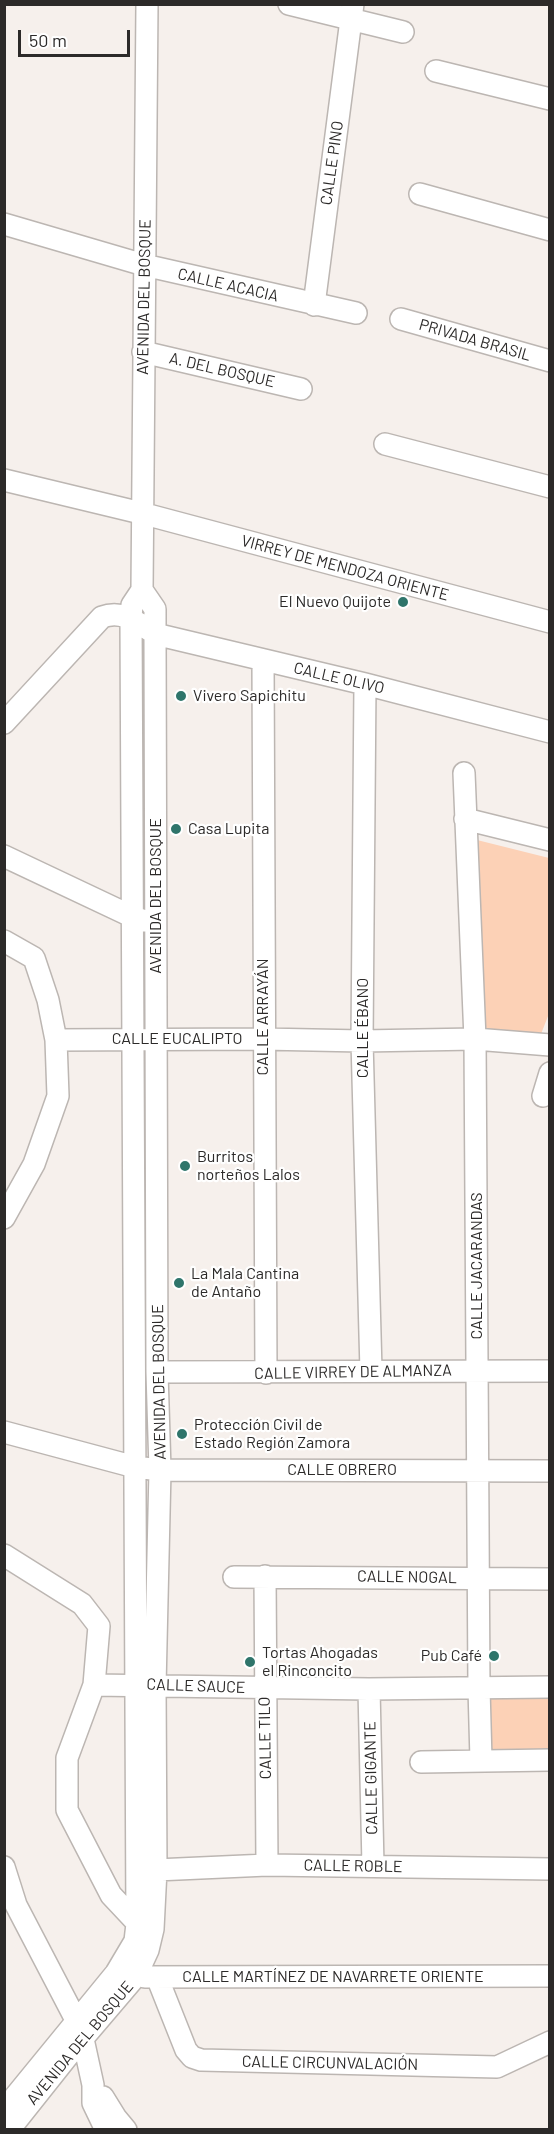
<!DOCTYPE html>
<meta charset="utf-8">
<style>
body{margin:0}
#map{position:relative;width:554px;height:2134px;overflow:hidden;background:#f6f0ec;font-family:Barlow,sans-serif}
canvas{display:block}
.frame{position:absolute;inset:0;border:6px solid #2c2a29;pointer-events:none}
.scale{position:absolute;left:18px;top:30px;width:112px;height:27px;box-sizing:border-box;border:3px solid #2c2a29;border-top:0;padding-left:8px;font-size:18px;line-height:21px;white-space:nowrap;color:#2c2a29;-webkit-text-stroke:4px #fff;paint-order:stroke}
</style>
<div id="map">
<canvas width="554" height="2134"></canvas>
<div class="frame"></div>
<div class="scale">50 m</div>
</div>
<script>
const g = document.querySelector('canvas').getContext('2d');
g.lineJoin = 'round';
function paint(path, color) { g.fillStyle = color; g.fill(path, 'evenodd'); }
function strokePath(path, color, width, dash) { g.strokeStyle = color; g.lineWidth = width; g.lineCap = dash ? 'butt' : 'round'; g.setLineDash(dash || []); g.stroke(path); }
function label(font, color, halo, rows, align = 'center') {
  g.font = font + ' Barlow,sans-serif'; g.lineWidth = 4.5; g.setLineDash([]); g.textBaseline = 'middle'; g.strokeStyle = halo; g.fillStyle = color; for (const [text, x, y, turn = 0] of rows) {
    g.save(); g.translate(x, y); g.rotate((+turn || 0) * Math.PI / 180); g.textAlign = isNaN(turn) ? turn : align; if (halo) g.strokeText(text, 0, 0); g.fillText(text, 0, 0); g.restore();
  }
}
paint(new Path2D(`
 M473,839L549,858L550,1011L541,1034L477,1035Z
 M549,1698V1751L488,1749L487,1699Z`), '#fcd1b6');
const minor = new Path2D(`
 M289,4L403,32
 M436,71L550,99
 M420,194L550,230
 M4,224L144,265L356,313
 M314,305L353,4
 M401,319L550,361
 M143,352L301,389
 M385,444L550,487
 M4,480L141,513L550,622
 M263,660L266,1373
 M365,684L362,1041L371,1371
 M4,723L102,617C123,609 138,623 155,634L365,684L550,732
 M464,773L475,1039L479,1688L481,1760
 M465,819L550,840
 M4,856L133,917L145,921
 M4,941L34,958L48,1000L56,1040L58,1096L34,1164L4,1218
 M56,1040L263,1039L362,1041L475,1039L550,1045
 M543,1096L550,1073
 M157,1372L550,1371
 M4,1432L135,1467L160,1470L550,1471
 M4,1555L82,1604L99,1626L94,1685L67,1758V1810L111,1895L142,1928
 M265,1576L267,1865
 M234,1577L550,1579
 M94,1685L369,1689L550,1687
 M369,1689L373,1866
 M421,1762L550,1760
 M4,1867L16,1905L76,2020L83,2039L93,2085V2103L106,2130
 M156,1870L267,1865L550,1869
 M145,1977L550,1976
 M157,1977L186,2050L192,2057L201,2060L497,2067L550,2042
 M103,2097L116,2118L126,2130
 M4,2110L116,1973L135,1941L137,1924L131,618L132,605L142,590L147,4
 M9,2130L67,2057L136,1976L148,1950L153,1929L156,1870L155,1686L160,1470L157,1372L155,634V609L142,590`);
strokePath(minor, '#bcb6b2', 24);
strokePath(minor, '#fff', 21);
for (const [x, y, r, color] of [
 [403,602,6,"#2f756b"],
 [181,696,6,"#2f756b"],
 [176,829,6,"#2f756b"],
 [185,1166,6,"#2f756b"],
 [179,1283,6,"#2f756b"],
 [182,1434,6,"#2f756b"],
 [494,1656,6,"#2f756b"],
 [250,1662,6,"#2f756b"]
]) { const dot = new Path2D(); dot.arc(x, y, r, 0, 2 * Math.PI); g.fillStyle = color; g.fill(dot); strokePath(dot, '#fff', 2); }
label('16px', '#2c2a29', '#fff', [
 ["CALLE PINO",332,163,-82],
 ["CALLE ACACIA",228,285,13],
 ["AVENIDA DEL BOSQUE",144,297,-89],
 ["PRIVADA BRASIL",475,340,16],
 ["A. DEL BOSQUE",222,370,13],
 ["VIRREY DE MENDOZA ORIENTE",345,568,15],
 ["CALLE OLIVO",339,678,13],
 ["AVENIDA DEL BOSQUE",156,896,-90],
 ["CALLE ARRAYÁN",263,1017,-90],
 ["CALLE ÉBANO",363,1028,-90],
 ["CALLE EUCALIPTO",177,1039],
 ["CALLE JACARANDAS",477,1266,-90],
 ["CALLE VIRREY DE ALMANZA",353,1372,-1],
 ["AVENIDA DEL BOSQUE",159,1382,-91],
 ["CALLE OBRERO",342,1470],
 ["CALLE NOGAL",407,1577,1],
 ["CALLE SAUCE",196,1686,2],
 ["CALLE TILO",265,1738,-91],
 ["CALLE GIGANTE",371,1778,-91],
 ["CALLE ROBLE",353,1866,1],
 ["CALLE MARTÍNEZ DE NAVARRETE ORIENTE",333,1977],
 ["AVENIDA DEL BOSQUE",80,2043,-50],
 ["CALLE CIRCUNVALACIÓN",330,2063,1]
]);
label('16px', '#2c2a29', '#fff', [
 ["El Nuevo Quijote",391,602,"right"],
 ["Vivero Sapichitu",193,696],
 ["Casa Lupita",188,829],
 ["Burritos",197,1157],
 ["norteños Lalos",197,1175],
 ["La Mala Cantina",191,1274],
 ["de Antaño",191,1292],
 ["Protección Civil de",194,1425],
 ["Estado Región Zamora",194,1443],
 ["Tortas Ahogadas",262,1653],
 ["el Rinconcito",262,1671],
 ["Pub Café",482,1656,"right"]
], 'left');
</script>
